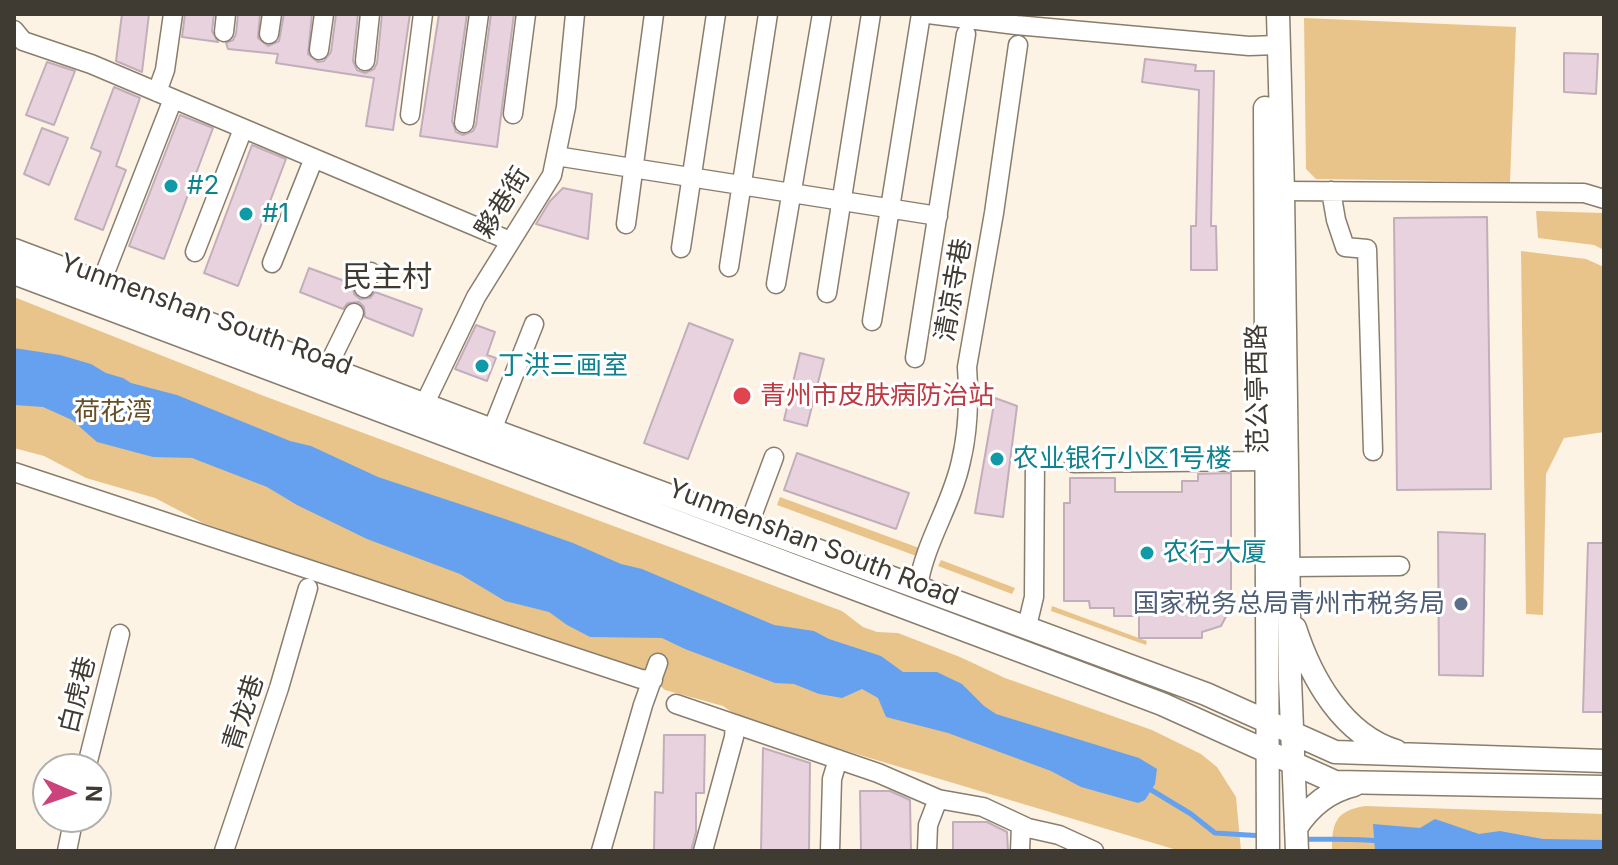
<!DOCTYPE html>
<meta charset="utf-8">
<style>
body{margin:0}
#map{position:relative;width:1618px;height:865px;overflow:hidden;background:#fdf3e4;font-family:Inter,sans-serif}
canvas{display:block}
.frame{position:absolute;inset:0;border:16px solid #3f3a32;pointer-events:none}
.north{position:absolute;left:32px;top:753px;width:80px;height:80px;box-sizing:border-box;background:#fff;border:2px solid #b2b0ad;border-radius:50%;rotate:92deg;font-size:22px;font-weight:700;line-height:32px;text-align:center;color:#3f3a32}
.north::after{content:'';display:block;margin:auto;width:28px;height:36px;background:#cc427a;clip-path:polygon(50% 0,100% 100%,50% 72%,0 100%)}
</style>
<div id="map">
<canvas width="1618" height="865"></canvas>
<div class="frame"></div>
<div class="north">N</div>
</div>
<script>
const g = document.querySelector('canvas').getContext('2d');
g.lineJoin = 'round';
function paint(path, color) { g.fillStyle = color; g.fill(path, 'evenodd'); }
function strokePath(path, color, width, dash) { g.strokeStyle = color; g.lineWidth = width; g.lineCap = dash ? 'butt' : 'round'; g.setLineDash(dash || []); g.stroke(path); }
function label(font, color, halo, rows, align = 'center') {
  g.font = font + ' Inter,"Noto Sans SC",sans-serif'; g.lineWidth = 6; g.setLineDash([]); g.textBaseline = 'middle'; g.strokeStyle = halo; g.fillStyle = color; for (const [text, x, y, turn = 0] of rows) {
    g.save(); g.translate(x, y); g.rotate((+turn || 0) * Math.PI / 180); g.textAlign = isNaN(turn) ? turn : align; if (halo) g.strokeText(text, 0, 0); g.fillText(text, 0, 0); g.restore();
  }
}
paint(new Path2D(`
 M1304,18L1516,27L1510,182L1316,179L1306,169Z
 M1536,211L1604,213V250L1594,245L1538,238Z
 M1521,251L1586,259L1604,267V432L1564,438L1546,474L1543,615L1526,614Z
 M14,297L264,396L842,611L863,627L877,632L898,633L960,657L1005,678L1152,730L1201,754L1217,767L1236,797L1241,851H1180L743,720L723,706L665,690L653,680L203,523L155,498L86,478L44,456L14,448Z
 M780,497L922,549L919,557L777,505Z
 M941,560L1015,588L1012,594L938,566Z
 M1052,606L1147,641L1146,645L1051,611Z
 M1365,806L1604,814V851H1332C1332,823 1335,811 1365,806Z`), '#e8c48a');
paint(new Path2D(`
 M14,348L60,355L91,364L106,373L123,378L131,383L177,395L290,441L311,446L378,477L505,519L573,543L621,564L642,569L774,625L814,631L829,639L881,656L903,672H937L962,684L984,706L996,714L1139,758L1157,769L1155,784L1145,800L1138,803L1081,787L1051,771L948,733L886,717L878,698L862,689L842,698L819,694L794,684L775,683L685,649L662,638L590,637L567,625L549,612L505,601L460,574L367,539L297,505L267,487L192,458L153,457L97,442L72,420L43,407L14,405Z
 M1435,819L1479,834L1500,831L1543,839L1604,840V851H1375L1373,824L1420,828Z`), '#66a1ef');
strokePath(new Path2D(`
 M1148,788L1191,814L1215,833L1264,836
 M1302,839C1328,840 1353,838 1379,841`), '#66a1ef', 5);
const building = new Path2D(`
 M122,14H149L142,72L116,61Z
 M185,14H214L212,31L218,42L182,37Z
 M238,14H260L258,38L268,46L279,41L284,14H312L308,54L318,62L324,61L331,52L336,14H358L353,61L357,70L365,73L374,69L377,63L382,14H410L393,130L366,126L374,78L276,63L278,54L228,49L226,43L233,40L236,34Z
 M439,14H467L452,121L456,132L463,135L473,131L476,125L491,14H514L497,147L420,136Z
 M1564,53L1598,54L1596,94L1564,92Z
 M1145,59L1196,65L1195,71H1214L1211,226H1216L1217,270H1191V226H1196L1199,90L1142,82Z
 M47,62L75,71L54,125L26,115Z
 M114,87L140,98L116,166L126,170L103,230L75,219L101,152L91,148Z
 M180,115L213,128L164,259L129,246Z
 M42,128L68,138L49,185L24,174Z
 M252,145L286,159L238,286L204,273Z
 M563,188L592,194L588,239L536,224L550,201Z
 M1487,217L1491,489L1397,490L1394,218Z
 M309,268L353,284L354,294L360,299L370,298L375,292L422,309L413,336L365,317L364,307L359,302L348,303L343,309L300,292Z
 M689,323L733,340L688,459L644,443Z
 M476,325L495,332L487,355L496,358L487,381L455,369Z
 M800,353L824,359L807,426L784,420Z
 M995,398L1017,406L1003,517L975,513Z
 M797,453L909,493L896,529L784,490Z
 M1231,473V607L1221,626L1202,632V638H1139V616H1114V608H1090L1089,601H1064V503H1070V478H1115V492H1182V481H1198V474Z
 M1438,532L1485,534L1483,676L1439,675Z
 M1588,543H1604V712H1583Z
 M664,735H705L704,793H696V832L691,851H654L655,792L663,793Z
 M763,748L810,763L809,851H761Z
 M860,791H890L910,800L911,851H861Z
 M953,822H987L1007,832L1008,851H953Z`);
paint(building, '#e7d2de');
strokePath(building, '#c2aeba', 2);
const minor = new Path2D(`
 M928,14L1016,25L1249,46L1277,45
 M14,30L23,41L91,64L510,241
 M224,32L226,14
 M269,34L272,14
 M319,50L324,14
 M365,61L370,14
 M157,92L165,70L173,14
 M513,114L526,14
 M410,115L423,14
 M464,123L479,14
 M556,156L938,216
 M1283,191L1584,193L1604,199
 M1331,191L1336,220L1345,247L1367,249L1373,451
 M626,224L654,14
 M681,248L716,14
 M195,252L243,129
 M272,263L314,158
 M729,267L768,14
 M101,283L173,99
 M776,284L822,14
 M364,288L371,272
 M827,293L871,14
 M872,321L921,14
 M915,358L966,34
 M328,366L354,313
 M425,403L476,297L552,175L566,107L575,14
 M492,430L534,324
 M1074,463L1267,461
 M14,472L641,679L653,680
 M749,524L774,457
 M1288,567L1400,566
 M918,586C925,542 952,504 961,461C968,432 969,396 967,367L994,213L1018,45
 M1027,626L1034,597L1035,459
 M676,704L878,773L938,799L983,807L1028,828L1059,835L1094,851
 M86,769L120,634
 M67,851L74,817
 M224,851L279,688L308,588
 M601,851L643,705L658,663
 M703,851L734,737L735,724
 M830,851L832,779L838,759
 M927,851L928,825L938,799
 M1020,851L1021,825`);
const major = new Path2D(`
 M1278,14L1283,191L1290,679L1297,851
 M1265,108L1268,851
 M14,250L492,430L1206,694L1335,752L1604,761
 M14,273L1162,704L1335,782L1604,787
 M1295,628C1311,678 1343,735 1396,751
 M1296,828C1310,806 1329,791 1354,785`);
strokePath(minor, '#897e6d', 21);
strokePath(major, '#897e6d', 25);
strokePath(minor, '#fff', 18);
strokePath(major, '#fff', 22);
for (const [x, y, r, color] of [
 [171,186,8,"#0f9aa8"],
 [246,214,8,"#0f9aa8"],
 [482,366,8,"#0f9aa8"],
 [742,396,10,"#e0444e"],
 [997,459,8,"#0f9aa8"],
 [1147,553,8,"#0f9aa8"],
 [1461,604,8,"#5c6f8a"]
]) { const dot = new Path2D(); dot.arc(x, y, r, 0, 2 * Math.PI); g.fillStyle = color; g.fill(dot); strokePath(dot, '#fff', 3); }
label('26px', '#0d838f', '#fff', [
 ["#2",187,186],
 ["#1",262,214],
 ["丁洪三画室",498,366],
 ["农业银行小区1号楼",1013,459],
 ["农行大厦",1163,553]
], 'left');
label('26px', '#3f3a32', '#fff', [
 ["夥巷街",503,203,-58],
 ["清凉寺巷",954,290,-80],
 ["Yunmenshan South Road",206,315,20],
 ["范公亭西路",1258,389,-91],
 ["Yunmenshan South Road",813,543,21],
 ["白虎巷",78,695,-76],
 ["青龙巷",244,713,-72]
]);
label('26px', '#be3a42', '#fff', [
 ["青州市皮肤病防治站",760,396]
], 'left');
label('26px', '#664f27', '#fff', [
 ["荷花湾",113,412]
]);
label('26px', '#4e5e75', '#fff', [
 ["国家税务总局青州市税务局",1445,604]
], 'right');
label('30px', '#3f3a32', '#fff', [
 ["民主村",387,278]
]);
</script>
